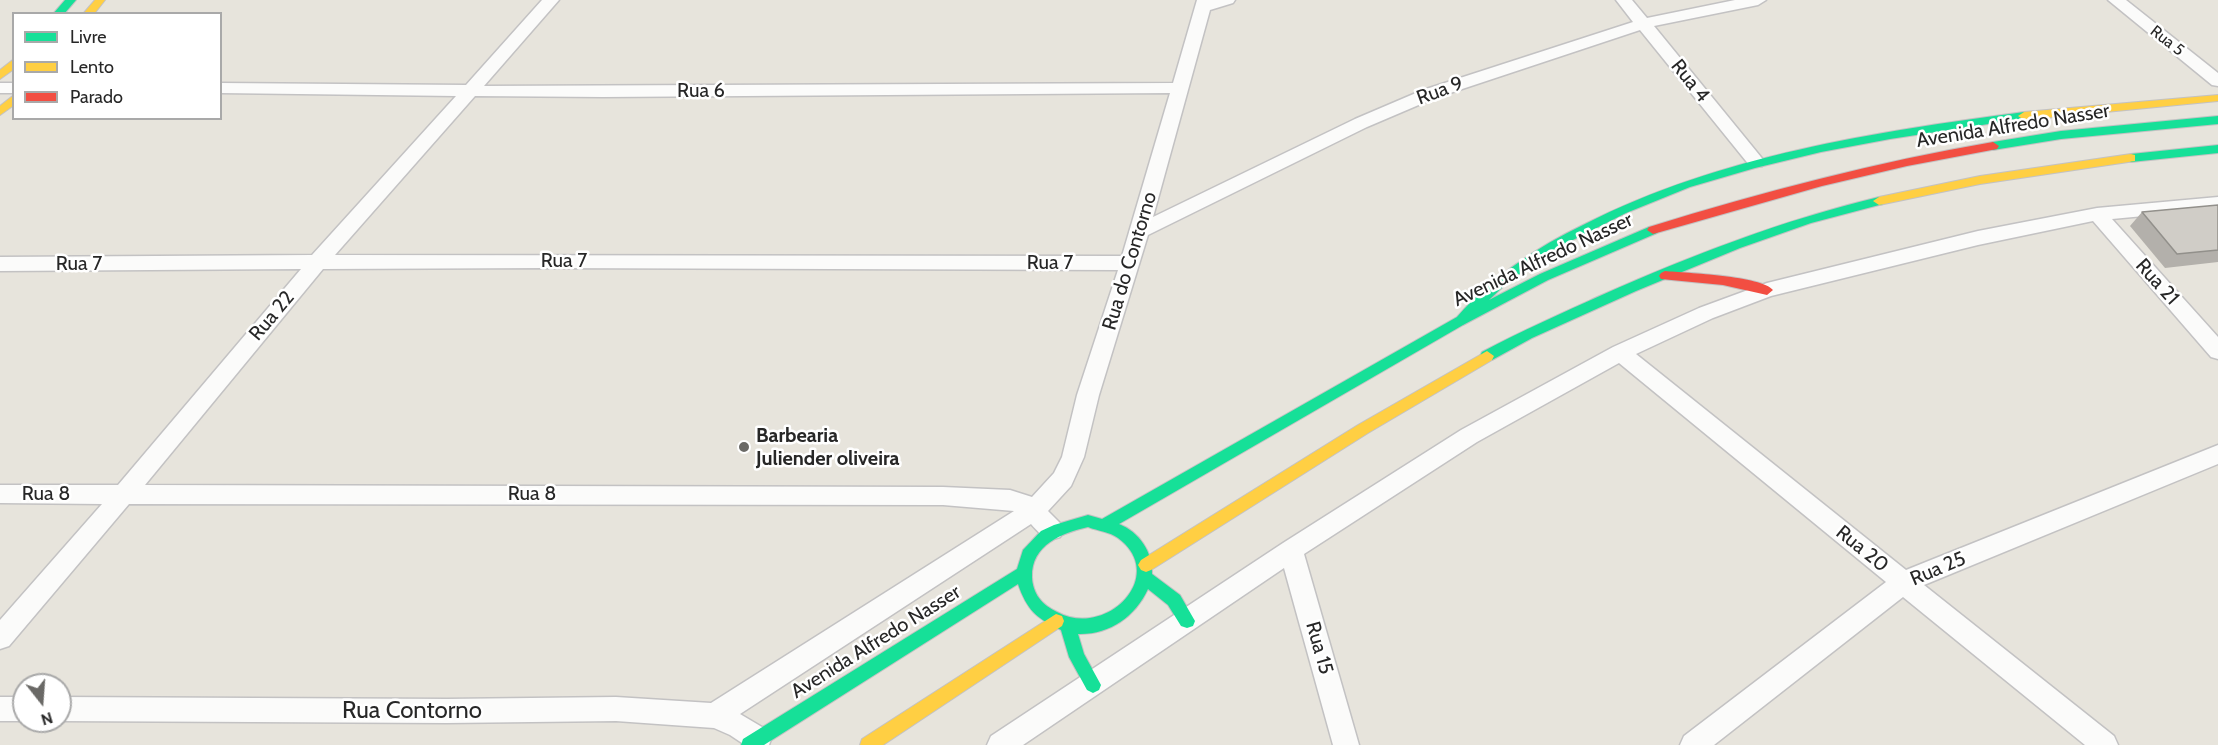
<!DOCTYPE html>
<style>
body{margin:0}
#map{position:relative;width:2218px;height:745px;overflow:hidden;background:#e7e4dc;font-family:Cabin,sans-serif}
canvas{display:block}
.legend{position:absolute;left:12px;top:12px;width:210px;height:108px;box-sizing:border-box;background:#fff;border:2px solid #a9a9a9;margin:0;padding:8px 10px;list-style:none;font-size:18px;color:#272727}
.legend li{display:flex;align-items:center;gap:12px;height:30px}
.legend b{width:30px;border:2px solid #a9a9a9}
.north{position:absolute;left:12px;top:673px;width:60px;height:60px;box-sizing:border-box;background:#fff;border:2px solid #a9a9a9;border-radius:50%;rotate:163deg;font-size:16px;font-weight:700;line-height:24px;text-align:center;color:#272727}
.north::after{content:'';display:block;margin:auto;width:21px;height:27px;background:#6a6966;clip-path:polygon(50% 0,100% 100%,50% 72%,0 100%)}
</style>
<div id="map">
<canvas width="2218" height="745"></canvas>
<ul class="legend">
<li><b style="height:8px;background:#16e098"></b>Livre</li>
<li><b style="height:8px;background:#ffcf43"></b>Lento</li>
<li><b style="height:8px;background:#f24e42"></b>Parado</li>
</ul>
<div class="north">N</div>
</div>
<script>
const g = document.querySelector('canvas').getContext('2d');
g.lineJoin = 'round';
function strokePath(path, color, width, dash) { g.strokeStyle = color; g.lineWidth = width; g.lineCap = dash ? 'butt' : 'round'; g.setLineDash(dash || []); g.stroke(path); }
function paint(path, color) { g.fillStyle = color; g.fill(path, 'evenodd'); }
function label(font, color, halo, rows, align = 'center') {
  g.font = font + ' Cabin,sans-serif'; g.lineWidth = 5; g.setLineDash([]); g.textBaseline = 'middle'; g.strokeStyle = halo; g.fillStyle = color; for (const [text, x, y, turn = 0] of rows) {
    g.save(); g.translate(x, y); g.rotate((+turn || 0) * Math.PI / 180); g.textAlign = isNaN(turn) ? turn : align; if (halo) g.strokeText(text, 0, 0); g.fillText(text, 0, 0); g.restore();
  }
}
const street = new Path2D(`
 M542,0H559L484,86L1173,83L1197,0H1235L1233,3L1210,10L1153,217L1355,119L1423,90L1633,22L1616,0H1632L1647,18L1735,0H1766L1758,5L1654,26L1765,162L1762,166H1750L1640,30L1435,98L1367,127L1148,235L1099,395L1084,457L1071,486L1048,511L1060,523L1064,530L1060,537C1046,542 1040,534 1031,524L740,714L767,730L771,739L769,745H745L730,735L714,728L616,721L447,723L60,721V697L447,699L616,697L711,703L1014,511L943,505L129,504L9,646L0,649V620L102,504L0,503V485H118L301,269L0,271V257L312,255L456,96L220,93V83L466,85ZM1170,93L1122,256L335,255L475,96L603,97ZM545,268L1118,270L1077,395L1062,457L1054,473L1032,497L1010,490L943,487L145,485L323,269Z
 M2108,0H2126L2218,73V86L2212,85Z
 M0,83H14V93H0Z
 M2218,197V209L2112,219L2218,337V359L2211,357L2093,221L1978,245L1771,296L1713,318L1636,354L1906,570L2218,445V464L1924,585L2114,736L2118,745H2085L1903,597L1714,745H1680L1684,736L1886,582L1619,363L1477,442L1304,554L1359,745H1333L1284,568L1023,745H987L991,736L1283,543L1461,430L1613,347L1699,308L1767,283L1978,231L2097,208Z
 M0,697H24V721H0Z`);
const fast = new Path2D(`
 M65,0H76L64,14H53Z
 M2024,112L2030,116L2028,118L1890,139L1821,152L1755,168L1690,187L1626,213L1565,244L1509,281L1489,300L1540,274L1649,227H1657L1659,230L1657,233L1548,280L1463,325L1119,524C1139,532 1153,552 1152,574L1180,595L1195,621L1193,626L1187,628L1181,626L1168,605L1148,589C1135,617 1109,635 1078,634L1084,654L1101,685L1099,690L1093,693L1087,690L1069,657L1061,630C1036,618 1027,610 1018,584L764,745H741L743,739L1017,569L1023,550L1041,531L1054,525L1088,515L1102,519L1457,317C1492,277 1537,247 1585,224C1721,155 1874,132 2024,112ZM1088,527C1098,531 1110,532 1118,538C1169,576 1106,639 1057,612C1051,609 1044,605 1039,598C1035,593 1032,584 1032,577C1031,545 1062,533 1088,527Z
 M2218,116V124L2061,139L1993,150L1987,146L1993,142L2061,131Z
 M2218,145V153L2131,162L2125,158L2131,154Z
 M1879,197L1885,201L1883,204L1811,223L1740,248L1636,291L1532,338L1492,360H1482L1480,356L1482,352C1521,331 1562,313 1602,295C1692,255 1783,220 1879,197Z`);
const slow = new Path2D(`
 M95,0H105L94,14H83Z
 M14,59V69L0,79V70Z
 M14,95V105L0,115V106Z
 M2218,95V101L2024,120L2018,116L2024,112Z
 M2131,154L2135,155V161L1980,184L1879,205L1873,201L1879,197L1980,176Z
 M1487,351L1494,356L1492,360L1368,433L1151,570L1146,572L1141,570L1138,565L1141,560L1358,425Z
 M1056,614L1062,616L1064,621L1062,626L883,745H860L862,739Z`);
const jam = new Path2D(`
 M1993,142L1999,146L1997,149L1907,166L1822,186L1653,234L1647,230L1649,227C1762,192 1876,162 1993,142Z
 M1665,271C1686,273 1762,276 1773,290L1767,295L1723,285L1661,279L1659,276L1661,273Z`);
strokePath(street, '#c3c2c3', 3);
strokePath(fast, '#c3c2c3', 2);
strokePath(slow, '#c3c2c3', 2);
strokePath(jam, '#c3c2c3', 2);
paint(street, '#fbfbfa');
paint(fast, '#16e098');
paint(slow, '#ffcf43');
paint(jam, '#f24e42');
paint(new Path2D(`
 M2218,205V262L2165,268L2130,226L2142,212Z`), '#b3b0ab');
const building = new Path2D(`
 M2218,205V250L2177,254L2142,212Z`);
paint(building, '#d0cdc7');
strokePath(building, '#92908b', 1.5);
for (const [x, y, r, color] of [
 [744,447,6,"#6a6966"]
]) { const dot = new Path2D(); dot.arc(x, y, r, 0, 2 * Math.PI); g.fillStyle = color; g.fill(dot); strokePath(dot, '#fff', 2); }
label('16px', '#272727', '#fff', [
 ["Rua 5",2167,41,38]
]);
label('20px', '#272727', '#fff', [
 ["Rua 4",1690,81,51],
 ["Rua 6",701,91],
 ["Rua 9",1440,91,-20],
 ["Avenida Alfredo Nasser",2013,126,-9],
 ["Avenida Alfredo Nasser",1543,260,-25],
 ["Rua 7",564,261],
 ["Rua do Contorno",1130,261,-73],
 ["Rua 7",1050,263],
 ["Rua 7",79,264],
 ["Rua 21",2157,282,48],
 ["Rua 22",272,316,-50],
 ["Rua 8",46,494],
 ["Rua 8",532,494],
 ["Rua 20",1862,549,39],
 ["Rua 25",1938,569,-23],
 ["Avenida Alfredo Nasser",876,642,-32],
 ["Rua 15",1319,648,74]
]);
label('bold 20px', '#272727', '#fff', [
 ["Barbearia",756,436],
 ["Juliender oliveira",756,459]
], 'left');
label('24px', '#272727', '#fff', [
 ["Rua Contorno",412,711]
]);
</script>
